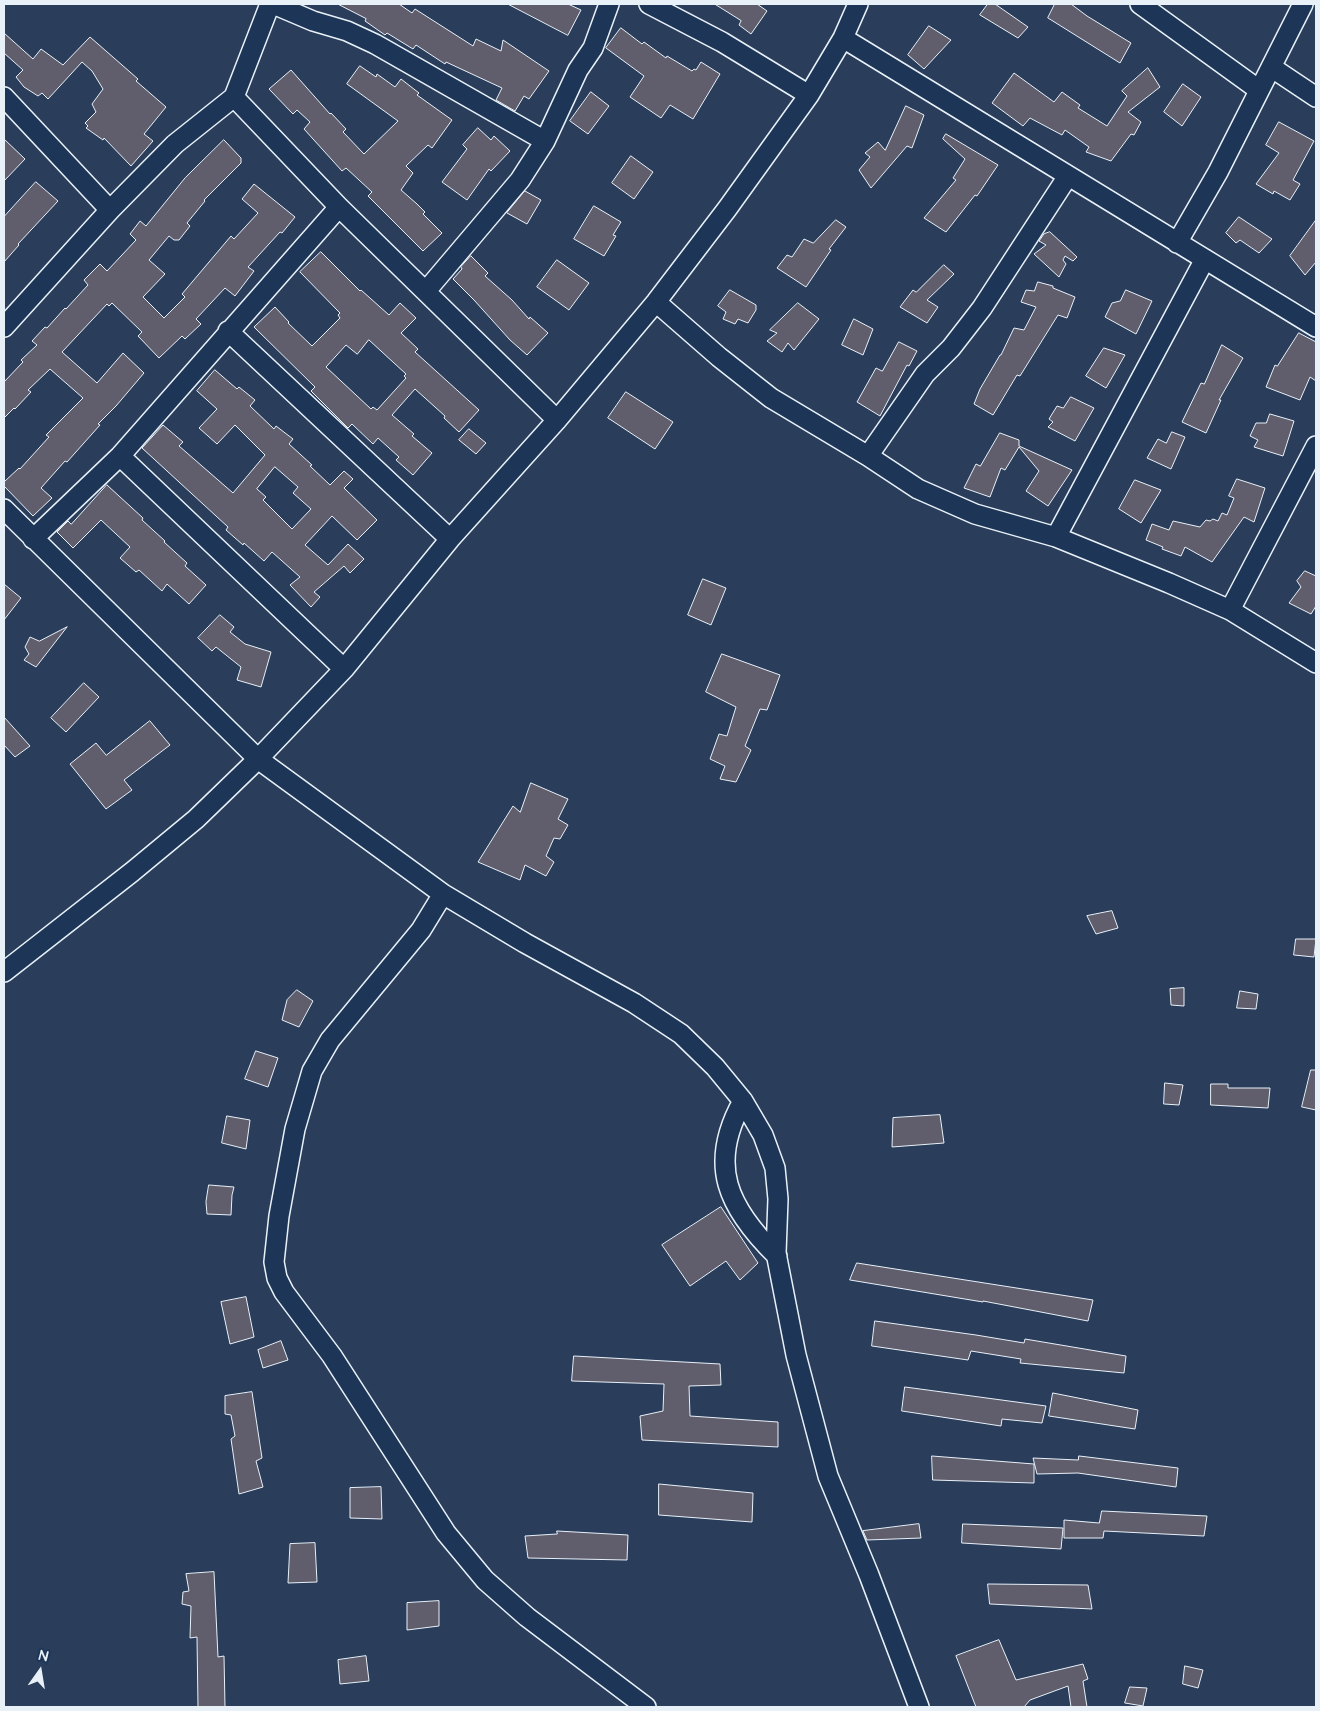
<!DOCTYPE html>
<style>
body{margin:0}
#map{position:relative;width:1320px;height:1711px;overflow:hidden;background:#2a3d5b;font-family:"Architects Daughter",sans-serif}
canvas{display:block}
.frame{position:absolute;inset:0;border:5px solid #e8f1f8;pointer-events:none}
.north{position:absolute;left:15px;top:1646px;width:50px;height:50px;-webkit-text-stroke:4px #1d3557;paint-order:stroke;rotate:13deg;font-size:14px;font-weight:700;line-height:20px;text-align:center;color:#e8f1f8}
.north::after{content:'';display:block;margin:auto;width:18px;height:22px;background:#e8f1f8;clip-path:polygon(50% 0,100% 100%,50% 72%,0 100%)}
</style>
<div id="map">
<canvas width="1320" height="1711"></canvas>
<div class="frame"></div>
<div class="north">N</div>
</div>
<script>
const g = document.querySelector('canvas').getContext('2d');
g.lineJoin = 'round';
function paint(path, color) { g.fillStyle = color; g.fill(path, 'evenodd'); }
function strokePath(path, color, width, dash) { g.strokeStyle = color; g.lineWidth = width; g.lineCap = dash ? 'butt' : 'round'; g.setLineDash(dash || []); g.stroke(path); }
const building = new Path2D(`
 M338,4H399L412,13L415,9L473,46L476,39L501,51L503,40L549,71L529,99L524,96L515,111L496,100L502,88L446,62L445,64L416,45L413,49L387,33L385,35L365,21L366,19Z
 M508,4H568L581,10L568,35Z
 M715,4H757L767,11L751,34L739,25L741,21Z
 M988,4H995L1028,27L1018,38L980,15Z
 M1055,4H1071L1087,16L1131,43L1120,63L1048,18Z
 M929,26L951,40L924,69L908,55Z
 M621,28L642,44L644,42L666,58L667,56L692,71L694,69L696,70L701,62L720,74L693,119L670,105L661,118L630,97L644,76L606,48Z
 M4,33L33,59L41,49L63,65L90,37L138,79L136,81L166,107L144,134L153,141L131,166L104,138L103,140L86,128L88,126L85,123L96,112L92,104L103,89L92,71L82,62L48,99L42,93L38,96L24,87L16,77L23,70L4,53Z
 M360,66L376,77L377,74L395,87L401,79L419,93L417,95L452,120L432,148L428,145L406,166L413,173L401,190L417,204L425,212L423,214L442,233L423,251L368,196L372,192L346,168L342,171L304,129L310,122L297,110L293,114L269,89L291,70L330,114L331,113L346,129L343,132L364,154L398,121L347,84Z
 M1148,68L1160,87L1128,112L1141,122L1134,135L1131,134L1111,161L1086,152L1089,147L1065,130L1062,135L1030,118L1023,126L992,103L1014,73L1054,102L1062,92L1080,105L1078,108L1107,126L1127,96L1122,91Z
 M1183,84L1201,97L1182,126L1164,112Z
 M591,92L609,106L588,134L570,121Z
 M906,106L924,115L912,148L907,146L871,188L859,170L870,157L865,153L878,142L885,150Z
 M1279,122L1314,141L1293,180L1300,184L1290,200L1274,191L1273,194L1256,184L1279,153L1266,145Z
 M478,128L491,140L494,136L510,151L491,171L489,169L467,200L442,182L467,149L463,145Z
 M946,134L998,165L977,196L975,195L946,232L924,218L956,180L953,178L965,159L943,139Z
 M4,139L25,159L4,181Z
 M224,140L241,158V163L204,200L205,201L187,223L190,226L179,240H174L169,236L149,260L165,274L143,297L164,318L185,297L182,294L231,236L234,239L258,213L242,199L254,184L295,217L282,233L280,232L248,267L254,271L235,296L225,288L196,319L201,324L185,339L182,336L159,358L138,336L142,332L112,303L109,306L107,304L62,352L97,383L123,353L144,373L116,406L98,424L100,425L67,462L65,461L41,488L52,498L33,516L4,486V482L19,468L20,469L49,437L46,435L83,398L50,369L28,390L31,392L15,409L14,408L4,418V382L23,362L21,360L37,345L32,341L45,327L47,328L65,308L66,309L88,285L84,280L100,264L107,271L136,240L130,234L140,221L146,226L185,178Z
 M631,156L653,172L634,199L612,183Z
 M36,182L58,201L18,244L19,245L4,262V217Z
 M525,191L541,200L527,224L507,213Z
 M594,206L621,222L613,235L616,236L604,256L574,239Z
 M1239,217L1272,239L1259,253L1240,240L1236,243L1226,233Z
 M836,220L846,227L829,249L831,250L806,287L777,268L787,255L792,257L804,239L813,243Z
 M1316,220V262L1305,275L1290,256Z
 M1050,232L1077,257L1073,261L1065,256L1063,260L1066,264L1059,277L1034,254L1046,245L1039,241L1044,234Z
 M321,252L360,291L361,290L389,315L400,303L416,318L401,333L418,349L415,352L479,410L459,432L444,418L445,416L415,389L392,415L414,434L412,436L432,453L413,475L396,460L399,457L378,438L373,444L352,424L348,428L311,391L315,387L254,327L275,307L289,322L288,323L312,346L340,318L338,315L340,313L300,272ZM369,340L406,374L404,376L406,378L377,410L373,407L371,409L326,367L346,345L357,354Z
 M471,256L488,273L485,276L512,300L529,319L530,317L548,333L527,355L510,340L474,300L453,279L462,269L461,267Z
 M557,260L589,283L569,310L537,287Z
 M944,265L954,274L927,300L938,307L927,323L900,307L913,290L916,292Z
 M1038,282L1053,286V288L1075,297L1067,318L1058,315L1020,376L1017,375L993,415L974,404L980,389L1000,355H1001L1014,328L1024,330L1036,307L1021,302L1026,290L1034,291Z
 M730,290L756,305V310L748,323L738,319L735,324L723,319L726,312L718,306Z
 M1126,290L1152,301L1136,334L1105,317L1112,303L1120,301Z
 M798,303L819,319L794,350L788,343L782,352L767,341L777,333L770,330Z
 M854,319L873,329L863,355L842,345Z
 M1299,333L1316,342V381L1310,377L1300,400L1266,387L1275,365L1277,366Z
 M899,342L917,351L909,366L907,365L880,416L857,402L876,368L882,371Z
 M1222,345L1243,358L1219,400H1221L1206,433L1182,422L1201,383L1204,384Z
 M1104,348L1125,355L1106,388L1086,376Z
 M215,370L237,389L239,387L255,400L250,406L274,429L276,426L293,439L289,444L312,465L310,466L330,485L344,471L353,479L344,488L377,520L357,540L332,516L305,545L328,565L348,544L364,559L350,573L344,566L314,592L320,597L311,607L290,585L300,577L272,552L264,561L244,543L243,545L226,530L228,527L142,448L163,425L183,442L179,446L233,493L265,455L235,425L217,444L199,428L217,409L197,391ZM275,467L298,487L293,493L311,509L292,529L263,500L266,497L257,489Z
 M626,392L673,422L655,449L608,418Z
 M1071,397L1094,408L1075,441L1048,427L1053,422L1049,419L1057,406L1063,408Z
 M1270,414L1294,421L1283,456L1254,447L1258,440L1250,436L1256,423H1266Z
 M469,429L486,443L476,454L459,440Z
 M1172,432L1185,437L1171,469L1147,458L1158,439L1166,443Z
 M1000,433L1019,440V446L1072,470L1048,506L1026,491L1039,471L1019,447L1005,470L1001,468L990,497L964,488L976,464L980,466Z
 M1237,479L1265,488L1254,522L1244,517L1212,562L1185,547L1181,556L1162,549L1163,547L1146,540L1152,524L1169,530L1173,521L1200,527L1206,520L1210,521L1213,519L1218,521L1222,513L1227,515L1234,498L1229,496Z
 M1135,480L1161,490L1141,523L1119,509Z
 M107,485L143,518L142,520L165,541L164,542L187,563L185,566L206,585L189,604L167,584L162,591L139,570L136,572L120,558L130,547L101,520L73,548L57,532L68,521L71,524Z
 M1305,571L1316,576V606L1311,614L1289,603L1301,587L1297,581Z
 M703,579L726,588L711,625L688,615Z
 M4,584L21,598L4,620Z
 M220,615L234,627L230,632L245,644L271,652L261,687L237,680L241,667L216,647L212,651L198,638Z
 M67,627L36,667L24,660L29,654L25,647L30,637L39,641Z
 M722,654L780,675L767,710L760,709L745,746L751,750L736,782L720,779L725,766L710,759L719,734L727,736L736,707L706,692Z
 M84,683L99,697L66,732L51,718Z
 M4,717L30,746L15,757L4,745Z
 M150,721L170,745L124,780L132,790L106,809L70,764L96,743L106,755Z
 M531,783L568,799L558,819L568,825L560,839L554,838L546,856L554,862L546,876L525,865L520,880L478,862L513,806L520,812Z
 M1112,911L1118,928L1096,934L1087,916Z
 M1296,939H1316L1314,957L1294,955Z
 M1184,988V1006L1171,1005L1170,989Z
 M297,990L313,1001L299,1027L282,1020L287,1000Z
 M1240,991L1258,994L1256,1009L1237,1008Z
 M256,1051L278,1058L268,1087L245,1079Z
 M1311,1070H1316V1110L1302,1107Z
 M1165,1083L1183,1085L1179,1105L1164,1104Z
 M1211,1084H1228V1088H1270L1268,1108L1211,1105Z
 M940,1115L944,1143L892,1147L893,1118Z
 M227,1116L250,1120L246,1149L222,1143Z
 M209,1185L234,1187L232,1195L231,1215L207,1214L206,1202Z
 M721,1207L758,1263L740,1280L726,1261L690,1286L662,1245Z
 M857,1263L1093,1300L1088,1321L983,1301V1302L850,1280Z
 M246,1297L254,1337L230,1344L221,1302Z
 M875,1321L976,1335L1024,1343L1025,1339L1126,1356L1124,1373L1020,1363L1021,1359L971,1351L968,1360L872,1346Z
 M281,1341L288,1360L263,1368L258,1350Z
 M574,1356L720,1364L721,1385L689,1386L690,1416L778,1422V1447L642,1440L640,1416L663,1411L664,1384L572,1381Z
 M905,1387L1046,1406L1042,1423L1002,1419L1001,1426L902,1411Z
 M252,1392L262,1458L256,1461L263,1487L239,1494L231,1439L235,1436L231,1415L225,1414V1396Z
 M1053,1393L1138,1410L1135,1429L1049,1416Z
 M932,1456L1034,1464V1483L933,1480Z
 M1079,1456L1178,1468L1176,1487L1078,1473L1037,1474L1033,1458L1078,1460Z
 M659,1484L753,1493L752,1522L659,1515Z
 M381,1487L382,1519L350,1518V1488Z
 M1102,1511L1207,1516L1204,1536L1104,1531L1103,1538H1064V1520L1099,1523Z
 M919,1524L921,1538L867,1540L863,1531Z
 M963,1524L1063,1528L1061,1549L962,1543Z
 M557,1531L628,1535L627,1560L528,1558L525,1536L557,1534Z
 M315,1543L317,1582L288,1583L290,1544Z
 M214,1572L218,1657L224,1656L225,1707H198L197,1637L190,1638L191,1606L182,1604L183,1592L189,1591L186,1574Z
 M988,1584L1088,1585L1092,1609L990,1604Z
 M439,1601V1626L407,1630V1603Z
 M999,1640L1016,1680L1083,1664L1088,1679L1083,1681L1087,1707H1071L1068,1686L1030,1700L1024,1707H976L956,1656Z
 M366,1656L369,1681L340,1684L338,1660Z
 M1185,1666L1203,1670L1198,1688L1183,1684Z
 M1130,1687L1147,1688L1143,1706L1125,1703Z`);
paint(building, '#605d6c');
strokePath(building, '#e8f1f8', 1);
const street = new Path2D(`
 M273,4L313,21L347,31L375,44L545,141
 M649,4L722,42L809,95
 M1140,4L1259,90
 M843,38L1316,327
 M1271,67L1316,97
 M4,97L110,210
 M234,97L339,207L557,420
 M1177,243L1218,172L1303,4
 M426,291L520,180L545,141L578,70L593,48L609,4
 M656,302L719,357L771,398L868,456L918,489L975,514L1056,537L1169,583L1230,610L1316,663
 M4,327L110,210L175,144L234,97L270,4
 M228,331L450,539
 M120,456L344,669
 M868,456L925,374L951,348L982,308L1068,176
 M4,509L258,759L443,894L525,943L634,1003L681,1034L715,1067L743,1101L763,1135L775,1168L778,1199L776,1253L796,1355L828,1476L869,1575L919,1707
 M1056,537L1205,259
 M33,539L120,456L339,207
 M1230,610L1316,446
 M443,894L421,930L330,1040L312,1071L295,1129L279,1216L274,1262L277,1278L284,1292L332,1356L446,1533L485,1580L527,1617L646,1707
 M4,972L132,872L196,819L258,759L344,669L450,539L557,420L656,302L727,209L809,95L843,38L858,4
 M743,1101C707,1165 728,1208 777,1256`);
strokePath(street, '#e8f1f8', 22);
strokePath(street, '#1d3557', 19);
</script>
